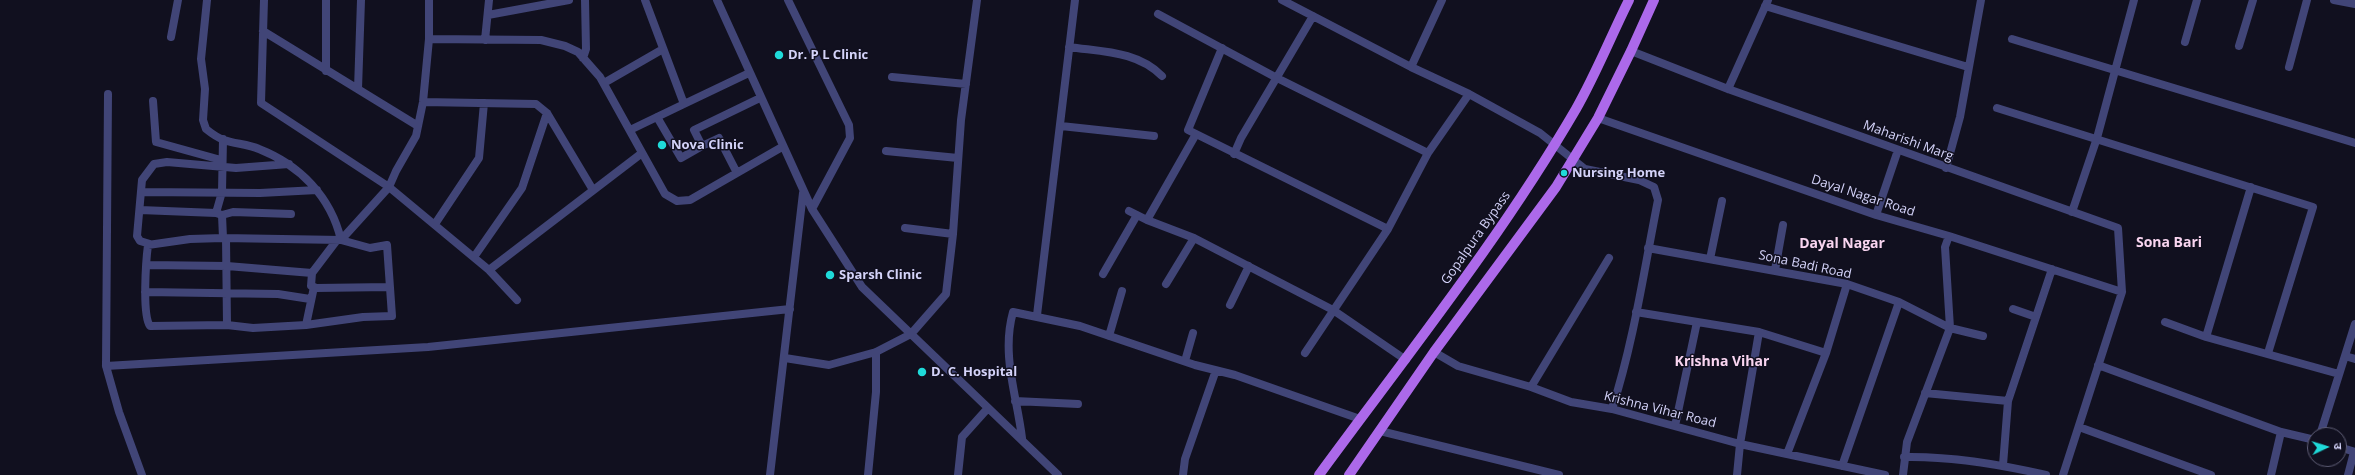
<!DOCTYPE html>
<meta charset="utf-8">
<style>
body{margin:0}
#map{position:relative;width:2355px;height:475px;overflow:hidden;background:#11101f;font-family:"Open Sans","Noto Sans Devanagari",sans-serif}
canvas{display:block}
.north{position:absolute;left:2307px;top:427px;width:40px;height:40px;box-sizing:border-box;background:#11101f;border:1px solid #5f5e76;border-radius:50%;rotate:86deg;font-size:11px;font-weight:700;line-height:16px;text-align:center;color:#d4d3f9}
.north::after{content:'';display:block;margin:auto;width:14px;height:18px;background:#1fdad9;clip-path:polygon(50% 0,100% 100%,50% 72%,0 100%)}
</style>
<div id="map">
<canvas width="2355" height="475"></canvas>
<div class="north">उ</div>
</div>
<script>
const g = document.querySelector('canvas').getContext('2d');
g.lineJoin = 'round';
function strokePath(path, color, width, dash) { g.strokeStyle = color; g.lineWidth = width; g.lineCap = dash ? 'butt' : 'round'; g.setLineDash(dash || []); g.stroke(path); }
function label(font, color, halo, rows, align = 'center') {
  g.font = font + ' "Open Sans",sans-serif'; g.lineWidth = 3; g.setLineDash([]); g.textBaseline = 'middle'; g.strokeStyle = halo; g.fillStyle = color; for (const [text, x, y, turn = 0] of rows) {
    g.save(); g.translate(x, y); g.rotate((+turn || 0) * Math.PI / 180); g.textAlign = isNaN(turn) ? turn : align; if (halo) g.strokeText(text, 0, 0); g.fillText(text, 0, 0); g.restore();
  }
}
strokePath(new Path2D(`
 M207,0L201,59L205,89L203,120L206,129C211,133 218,138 224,140C235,144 248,144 259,149C300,165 331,197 341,240L389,187L396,171L416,136L423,102L429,39V0
 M264,0L261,103L389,187L489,270L517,300
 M645,0L684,104L749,73
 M717,0L812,209L862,287L1058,475
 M788,0L849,125L850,138L812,209
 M1282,0L1411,67L1469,94L1540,133L1585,169L1639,180L1654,187L1658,200C1644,270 1634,341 1612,409
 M1765,6L1968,67
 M1158,14L1277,78L1428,153
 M488,15L569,0
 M263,31L418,126
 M171,37L178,0
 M429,39L541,40L565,46L578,52L600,77L665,194L677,201L690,200L782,147
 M2012,39L2355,143
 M485,40L489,0
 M2185,42L2197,0
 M2239,46L2253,0
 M1069,47C1103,52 1137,51 1162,76
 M1222,48L1188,130L1388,229L1428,153L1469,94
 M1631,51L1728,89L2118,228L2122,292L2063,475
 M583,58L586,49L585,0
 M1411,67L1442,0
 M2289,67L2307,0
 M326,71V0
 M892,77L966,84
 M604,83L663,49
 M358,89L361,0
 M1728,89L1768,0
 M108,94L106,366L428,347L790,309
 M153,101L156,142L221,160
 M423,102L536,104L547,113L593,190
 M1997,108L2313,207L2268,353
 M657,117L681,158L702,146
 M1598,118L1876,215L1949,236L2122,292
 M1061,126L1154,136
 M630,130L684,104
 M1196,134L1147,220L1194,238L1333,310L1406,360
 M223,139L222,192L216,213L222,215L223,238
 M886,151L958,158
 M1234,154L1241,138L1313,16
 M1946,168L1960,117L1981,0
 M737,173L719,138L702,146L694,130L760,98
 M142,192L260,193L317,190
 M140,210L216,213
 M1129,211L1147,220
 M2072,212L2097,138L2134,0
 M222,215L233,212L291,214
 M1876,215L1898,150
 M435,224L479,158L484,103
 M905,228L953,234
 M223,238L341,240L370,248L387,245L392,316L363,317L306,325L253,328L227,325L150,326C142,315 146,260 148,245L190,239Z
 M226,238L227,325
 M337,240L312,273L311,286L316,288L390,287
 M150,244L140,241L137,236L142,180L154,164L167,162L236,168L289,164
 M1648,248L1847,284L1899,302L1950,328L1983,336
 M474,257L522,188L547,113
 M1710,259L1722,201
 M148,265L227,266L312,273
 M489,270L642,153
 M1775,270L1783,225
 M1103,274L1137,215
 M1166,284L1194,238
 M145,292L278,294L310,299
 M1230,305L1249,266
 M2013,309L2036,317
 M1636,312L1759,332L1826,353
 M1037,315L1075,0
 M2165,322L2206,337L2339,374
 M306,325L314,287
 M1109,336L1122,291
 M2206,337L2251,187
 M1434,352L1458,366L1531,387L1571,402L1612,409L1740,444L1885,475
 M1305,353L1388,229
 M2345,356L2355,359
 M785,358L829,365L876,352L911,334L946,294L953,234L961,120L977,0
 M1185,361L1193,333
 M2098,365L2281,432L2315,440
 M106,366L119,412L142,475
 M1531,387L1609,258
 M1925,393L2008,401
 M1015,401L1078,404
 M1675,426L1697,322
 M2079,427L2211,475
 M1380,431L1559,475
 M2320,435L2355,324
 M1022,438C1017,396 1001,355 1013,312L1080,326L1195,365L1235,375L1360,419
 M2339,447L2355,452
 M1787,454L1826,353L1847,284
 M1904,457C1952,456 1999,464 2046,475
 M2003,465L2008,401L2052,269
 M1842,466L1899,302
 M770,475L803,193
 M868,475L876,392V352
 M958,475L962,437L988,408
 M1183,475L1185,459L1216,370
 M1737,475L1740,444L1759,332
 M1903,475L1907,442L1950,328L1945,247L1949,236
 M2271,475L2281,432
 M2348,475L2354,452`), '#414577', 8);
strokePath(new Path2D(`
 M2334,0L2355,4`), '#414577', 8);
strokePath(new Path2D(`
 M1319,475C1407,355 1501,238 1576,109C1596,74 1611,36 1629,0
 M1349,475L1434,352L1556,187L1598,118L1631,51L1654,0`), '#ac69ea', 10);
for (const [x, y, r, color] of [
 [779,55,5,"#1fdad9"],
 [662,145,5,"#1fdad9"],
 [1564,173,4,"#1fdad9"],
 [830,275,5,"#1fdad9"],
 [922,372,5,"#1fdad9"]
]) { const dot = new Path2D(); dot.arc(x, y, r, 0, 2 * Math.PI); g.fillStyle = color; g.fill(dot); strokePath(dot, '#11101f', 1.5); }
label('bold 13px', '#d4d3f9', '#11101f', [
 ["Dr. P L Clinic",788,55],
 ["Nova Clinic",671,145],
 ["Nursing Home",1572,173],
 ["Sparsh Clinic",839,275],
 ["D. C. Hospital",931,372]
], 'left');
label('13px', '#d4d3f9', '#11101f', [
 ["Maharishi Marg",1908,141,20],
 ["Dayal Nagar Road",1863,196,18],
 ["Gopalpura Bypass",1476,238,-55],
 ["Sona Badi Road",1805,265,12],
 ["Krishna Vihar Road",1660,410,14]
]);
label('bold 14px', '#f9d5f0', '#11101f', [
 ["Sona Bari",2169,243],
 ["Dayal Nagar",1842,244],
 ["Krishna Vihar",1722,362]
]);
</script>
